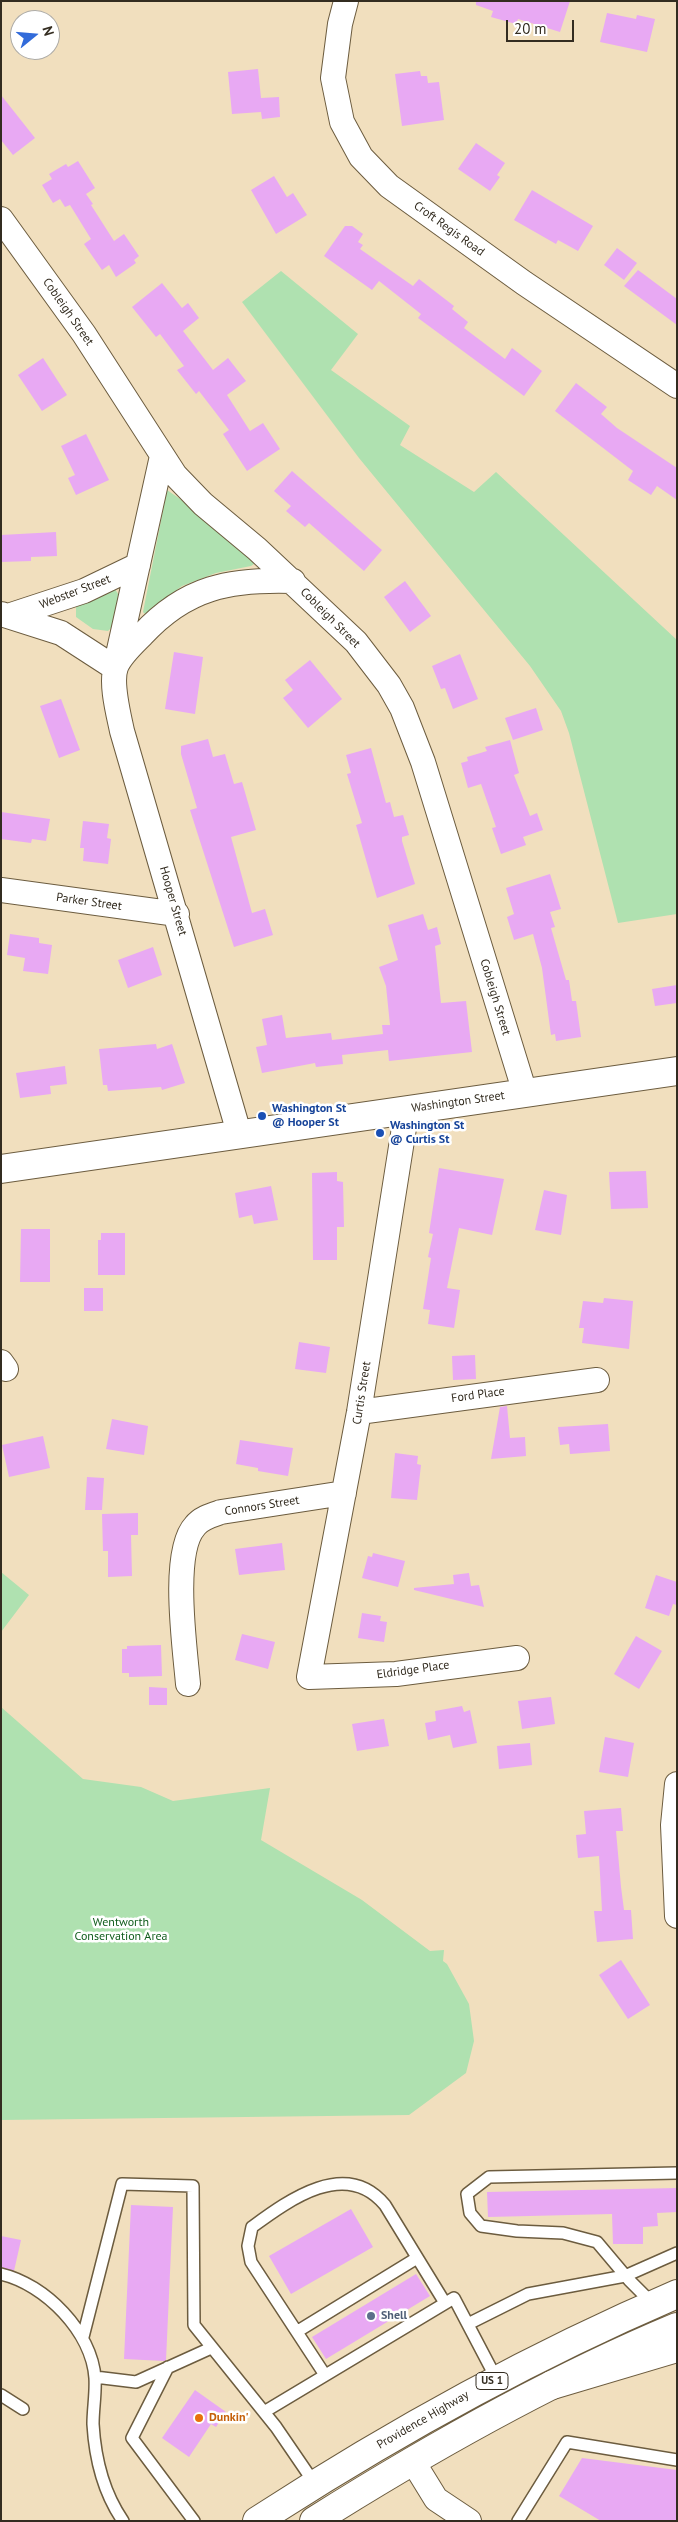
<!DOCTYPE html>
<style>
body{margin:0}
#map{position:relative;width:678px;height:2522px;overflow:hidden;background:#f1dfbe;font-family:"PT Sans",sans-serif}
canvas{display:block}
.frame{position:absolute;inset:0;border:2px solid #332c20;pointer-events:none}
.north{position:absolute;left:10px;top:10px;width:50px;height:50px;box-sizing:border-box;background:#fff;border:1px solid #adaba6;border-radius:50%;rotate:73deg;font-size:14px;font-weight:700;line-height:20px;text-align:center;color:#332c20}
.north::after{content:'';display:block;margin:auto;width:18px;height:22px;background:#326bda;clip-path:polygon(50% 0,100% 100%,50% 72%,0 100%)}
.scale{position:absolute;left:506px;top:20px;width:68px;height:22px;box-sizing:border-box;border:2px solid #332c20;border-top:0;padding-left:6px;font-size:15px;line-height:18px;white-space:nowrap;color:#332c20;-webkit-text-stroke:4px #fff;paint-order:stroke}
</style>
<div id="map">
<canvas width="678" height="2522"></canvas>
<div class="frame"></div>
<div class="north">N</div>
<div class="scale">20 m</div>
</div>
<script>
const g = document.querySelector('canvas').getContext('2d');
g.lineJoin = 'round';
function paint(path, color) { g.fillStyle = color; g.fill(path, 'evenodd'); }
function strokePath(path, color, width, dash) { g.strokeStyle = color; g.lineWidth = width; g.lineCap = dash ? 'butt' : 'round'; g.setLineDash(dash || []); g.stroke(path); }
function label(font, color, halo, rows, align = 'center') {
  g.font = font + ' "PT Sans",sans-serif'; g.lineWidth = 5; g.setLineDash([]); g.textBaseline = 'middle'; g.strokeStyle = halo; g.fillStyle = color; for (const [text, x, y, turn = 0] of rows) {
    g.save(); g.translate(x, y); g.rotate((+turn || 0) * Math.PI / 180); g.textAlign = isNaN(turn) ? turn : align; if (halo) g.strokeText(text, 0, 0); g.fillText(text, 0, 0); g.restore();
  }
}
paint(new Path2D(`
 M281,271L358,334L331,370L410,426L400,445L474,492L496,472L677,640V914L618,923L569,733L561,711L530,666L359,458L242,302Z
 M167,490L221,527L257,562L251,566L216,573L182,586L145,614L143,612Z
 M115,589L120,597L111,628L108,631L93,629L76,617V607Z
 M1,1572L29,1595L1,1632Z
 M1,1707L83,1779L141,1787L173,1801L270,1788L261,1840L362,1900L430,1951L444,1950L443,1961L447,1964L469,2004L474,2041L466,2073L409,2115L1,2120Z`), '#afe1b0');
paint(new Path2D(`
 M476,1H570L560,32L518,19L516,24L491,17L493,11L476,5Z
 M607,13L636,19L637,15L655,19L647,52L600,42Z
 M258,69L261,98L279,97L280,117L262,119L261,112L232,114L228,72Z
 M420,71L421,76H427L428,83L439,82L444,120L402,126L395,74Z
 M1,95L35,138L13,155L1,140Z
 M476,143L505,163L497,175L500,177L490,191L458,169Z
 M78,161L95,188L86,194L93,204L91,205L114,241L124,234L139,256L134,260L136,263L116,277L109,265L102,270L84,244L91,239L70,205L65,207L60,199L53,203L42,185L52,179L49,174L66,164L68,167Z
 M274,176L287,197L293,193L307,215L276,234L251,190Z
 M532,190L593,226L578,251L558,240L556,244L514,220Z
 M345,226H352L363,234L358,242L363,245L360,249L413,286L419,279L454,306L452,309L468,322L464,328L505,359L512,348L542,371L524,396L418,318L421,314L379,281L372,290L324,256Z
 M617,248L637,263L624,280L604,265Z
 M638,270L677,299V325L624,286Z
 M162,283L182,308L188,303L199,318L183,331L213,370L228,358L246,381L227,395L250,431L263,423L280,449L247,471L223,434L229,430L199,391L196,394L177,370L184,366L160,334L156,337L132,307Z
 M43,358L67,395L42,411L18,375Z
 M576,383L607,407L601,414L617,428L677,468V500L657,486L651,495L628,480L633,471L555,411Z
 M86,434L109,480L76,495L68,478L75,475L61,446Z
 M292,471L382,550L364,571L309,523L305,527L286,511L291,506L274,491Z
 M56,532L57,556L31,557V561L1,562V535Z
 M405,581L431,616L410,632L384,597Z
 M174,652L203,657L195,714L165,709Z
 M460,654L478,699L453,709L445,688L441,689L432,666Z
 M310,660L342,699L308,728L283,698L293,690L285,680Z
 M61,699L80,750L59,758L40,706Z
 M536,708L543,730L513,740L505,718Z
 M208,739L213,757L225,754L234,784L242,782L256,830L231,837L252,913L265,909L273,935L234,947L190,810L197,808L181,754V746Z
 M510,740L519,773L514,775L530,816L537,813L543,830L523,837L526,845L501,854L492,828L496,827L481,784L468,788L461,763L468,761L467,757L487,751L485,747Z
 M371,748L386,803L390,802L394,817L403,815L409,835L402,837V841L415,884L377,898L356,825L362,823L347,774L351,773L346,755Z
 M1,812L50,819L46,841L32,839L31,843L1,839Z
 M83,821L109,824L107,838L111,839L108,864L83,861L84,848H80Z
 M550,874L561,909L550,912L555,927L551,928L566,980H569L572,1001H576L581,1037L556,1041L555,1034L551,1035L542,968L533,934L514,940L507,917L514,914L506,888Z
 M423,914L428,930L437,927L441,944L435,946L441,1003L466,1001L472,1052L389,1061L388,1050L342,1055L343,1064L316,1067L315,1063L262,1073L256,1047L267,1045L262,1019L282,1015L286,1038L331,1033L332,1040L383,1034L382,1025H390L386,986L379,967L398,960L388,925Z
 M10,934L39,938V943L52,945L48,974L23,971L25,958L7,955Z
 M153,947L162,975L128,988L118,960Z
 M677,985V1003L655,1006L652,989Z
 M156,1044L157,1049L172,1044L185,1083L162,1090L161,1087L108,1091L107,1085H103L99,1049Z
 M65,1066L67,1084L50,1086L51,1094L20,1098L16,1073Z
 M439,1168L504,1179L492,1235L459,1228L447,1288L460,1290L454,1328L428,1324L430,1310L423,1309L431,1258L428,1257L433,1234L429,1233Z
 M646,1171L648,1208L611,1209L609,1172Z
 M337,1172V1181L343,1182L344,1227H337V1260H313L312,1173Z
 M271,1186L278,1220L254,1224L252,1215L239,1218L235,1193Z
 M544,1190L567,1195L561,1235L535,1230Z
 M21,1229H50V1282H20Z
 M101,1233H125V1275H98V1240H101Z
 M84,1288H103V1311H84Z
 M604,1298L633,1301L629,1349L582,1343L584,1328H579L583,1301L603,1303Z
 M299,1342L330,1347L326,1373L295,1369Z
 M475,1355L476,1379L453,1380L452,1356Z
 M507,1406L510,1438L525,1437L526,1456L491,1459L500,1407Z
 M112,1419L148,1426L144,1455L106,1449Z
 M608,1424L610,1451L570,1454L569,1444L560,1445L558,1427Z
 M43,1436L50,1468L9,1477L2,1445Z
 M240,1440L293,1448L288,1476L258,1471V1468L236,1464Z
 M395,1453L418,1456L417,1464L421,1465L417,1500L391,1498Z
 M87,1477L104,1478L102,1510H85Z
 M138,1513V1535H131L132,1576L108,1577V1551H103L102,1514Z
 M282,1543L285,1570L239,1575L235,1549Z
 M373,1553L405,1561L398,1587L362,1578L368,1556L372,1557Z
 M469,1573L471,1586L479,1585L484,1607L414,1590V1588L454,1584L453,1575Z
 M656,1575L677,1582V1605L673,1604L669,1616L645,1608Z
 M362,1613L381,1616L380,1621L387,1622L384,1642L358,1638Z
 M242,1634L275,1642L268,1669L235,1660Z
 M636,1636L662,1651L639,1689L614,1674Z
 M161,1645L162,1676L129,1677V1673H122V1649H127V1646Z
 M149,1687L167,1688V1705H149Z
 M551,1697L555,1724L522,1729L518,1701Z
 M462,1706L464,1712L470,1710L477,1743L453,1748L450,1735L428,1740L425,1723L436,1721L435,1711Z
 M384,1719L389,1746L357,1751L352,1724Z
 M605,1737L634,1743L628,1777L599,1772Z
 M530,1743L532,1765L499,1769L497,1746Z
 M621,1808L623,1831H616L621,1887L624,1910H631L633,1939L597,1942L594,1911H602L599,1856L578,1858L576,1835L586,1834L584,1811Z
 M621,1960L650,2005L628,2019L599,1975Z
 M677,2188V2212L657,2213L658,2226L643,2227V2244H613L612,2214L488,2217L487,2192Z
 M131,2205L173,2207L166,2360L164,2361L124,2359Z
 M351,2209L373,2247L291,2294L269,2256Z
 M1,2236L21,2240L14,2271L1,2267Z
 M416,2274L430,2296L326,2359L312,2337Z
 M195,2390L226,2412L216,2427L211,2424L189,2457L162,2438Z
 M582,2458L677,2470V2521H601L559,2496Z`), '#e8a9f3');
const service = new Path2D(`
 M1,2274C45,2284 92,2332 95,2378C96,2393 93,2409 93,2424C95,2458 103,2492 123,2521
 M653,2304L629,2280L597,2242L563,2233L517,2231L481,2226L470,2213L467,2194L489,2177L677,2173
 M468,2324L528,2294L625,2276L677,2253
 M298,2331L417,2258
 M83,2337L122,2184L193,2186L194,2325L276,2427L315,2484
 M168,2367L132,2438L194,2521
 M325,2375L251,2262L248,2246L252,2227C289,2200 346,2158 385,2205L445,2303
 M95,2377L136,2382L211,2348
 M1,2395L23,2409
 M264,2412L454,2298L496,2378
 M518,2521L567,2442L677,2460`);
const minor = new Path2D(`
 M346,1L340,24L333,78L342,122L361,157L389,186L524,283L677,386
 M1,219L84,334L175,475L203,504L257,549L356,642L389,685L402,708L423,762L525,1093
 M1,614L61,633L115,668L162,456
 M11,615L84,591L138,565
 M1,890L177,914
 M407,1109L359,1412L309,1677L396,1674L517,1658
 M239,1133L122,731C119,716 110,683 116,667C120,656 133,644 142,635C186,587 230,579 293,581
 M1,1362L6,1369
 M359,1412L597,1380
 M188,1684C185,1648 171,1552 195,1526C201,1518 212,1515 221,1512L344,1493
 M677,1784L673,1825L677,1916
 M412,2460L436,2499L469,2521`);
const secondary = new Path2D(`
 M1,1169L677,1071`);
const primary = new Path2D(`
 M257,2521C391,2434 530,2357 677,2294
 M314,2521C430,2448 550,2380 677,2327`);
const motorway = new Path2D(`
 M552,2385L677,2348`);
strokePath(service, '#6c5c3f', 14);
strokePath(minor, '#6c5c3f', 26);
strokePath(secondary, '#6c5c3f', 30);
strokePath(primary, '#6c5c3f', 30);
strokePath(motorway, '#6c5c3f', 30);
strokePath(service, '#fff', 11);
strokePath(minor, '#fff', 24);
strokePath(secondary, '#fff', 28);
strokePath(primary, '#fff', 28);
strokePath(motorway, '#fff', 28);
for (const [x, y, r, color] of [
 [262,1116,5,"#1a4fb4"],
 [380,1133,5,"#1a4fb4"],
 [371,2316,5,"#5c6f8a"],
 [199,2418,5,"#e8710a"]
]) { const dot = new Path2D(); dot.arc(x, y, r, 0, 2 * Math.PI); g.fillStyle = color; g.fill(dot); strokePath(dot, '#fff', 2); }
for (const [x, y, w] of [
 [492,2381,32]
]) { const box = new Path2D(); box.roundRect(x - w / 2, y - 8.5, w, 17, 4); g.fillStyle = '#fff'; g.fill(box); strokePath(box, '#332c20', 1); }
label('bold 11px', '#332c20', null, [
 ["US 1",492,2381]
]);
label('12px', '#332c20', '#fff', [
 ["Croft Regis Road",449,229,36],
 ["Cobleigh Street",68,312,55],
 ["Webster Street",75,592,-21],
 ["Cobleigh Street",330,618,45],
 ["Hooper Street",173,901,74],
 ["Parker Street",89,902,8],
 ["Cobleigh Street",495,997,73],
 ["Washington Street",458,1102,-8],
 ["Curtis Street",362,1393,-81],
 ["Ford Place",478,1395,-8],
 ["Connors Street",262,1506,-9],
 ["Eldridge Place",413,1670,-8],
 ["Providence Highway",423,2420,-30]
]);
label('bold 12px', '#164399', '#fff', [
 ["Washington St",272,1109],
 ["@ Hooper St",272,1123],
 ["Washington St",390,1126],
 ["@ Curtis St",390,1140]
], 'left');
label('12px', '#115d1d', '#fff', [
 ["Wentworth",121,1923],
 ["Conservation Area",121,1937]
]);
label('bold 12px', '#4e5e75', '#fff', [
 ["Shell",381,2316]
], 'left');
label('bold 12px', '#c56008', '#fff', [
 ["Dunkin'",209,2418]
], 'left');
</script>
